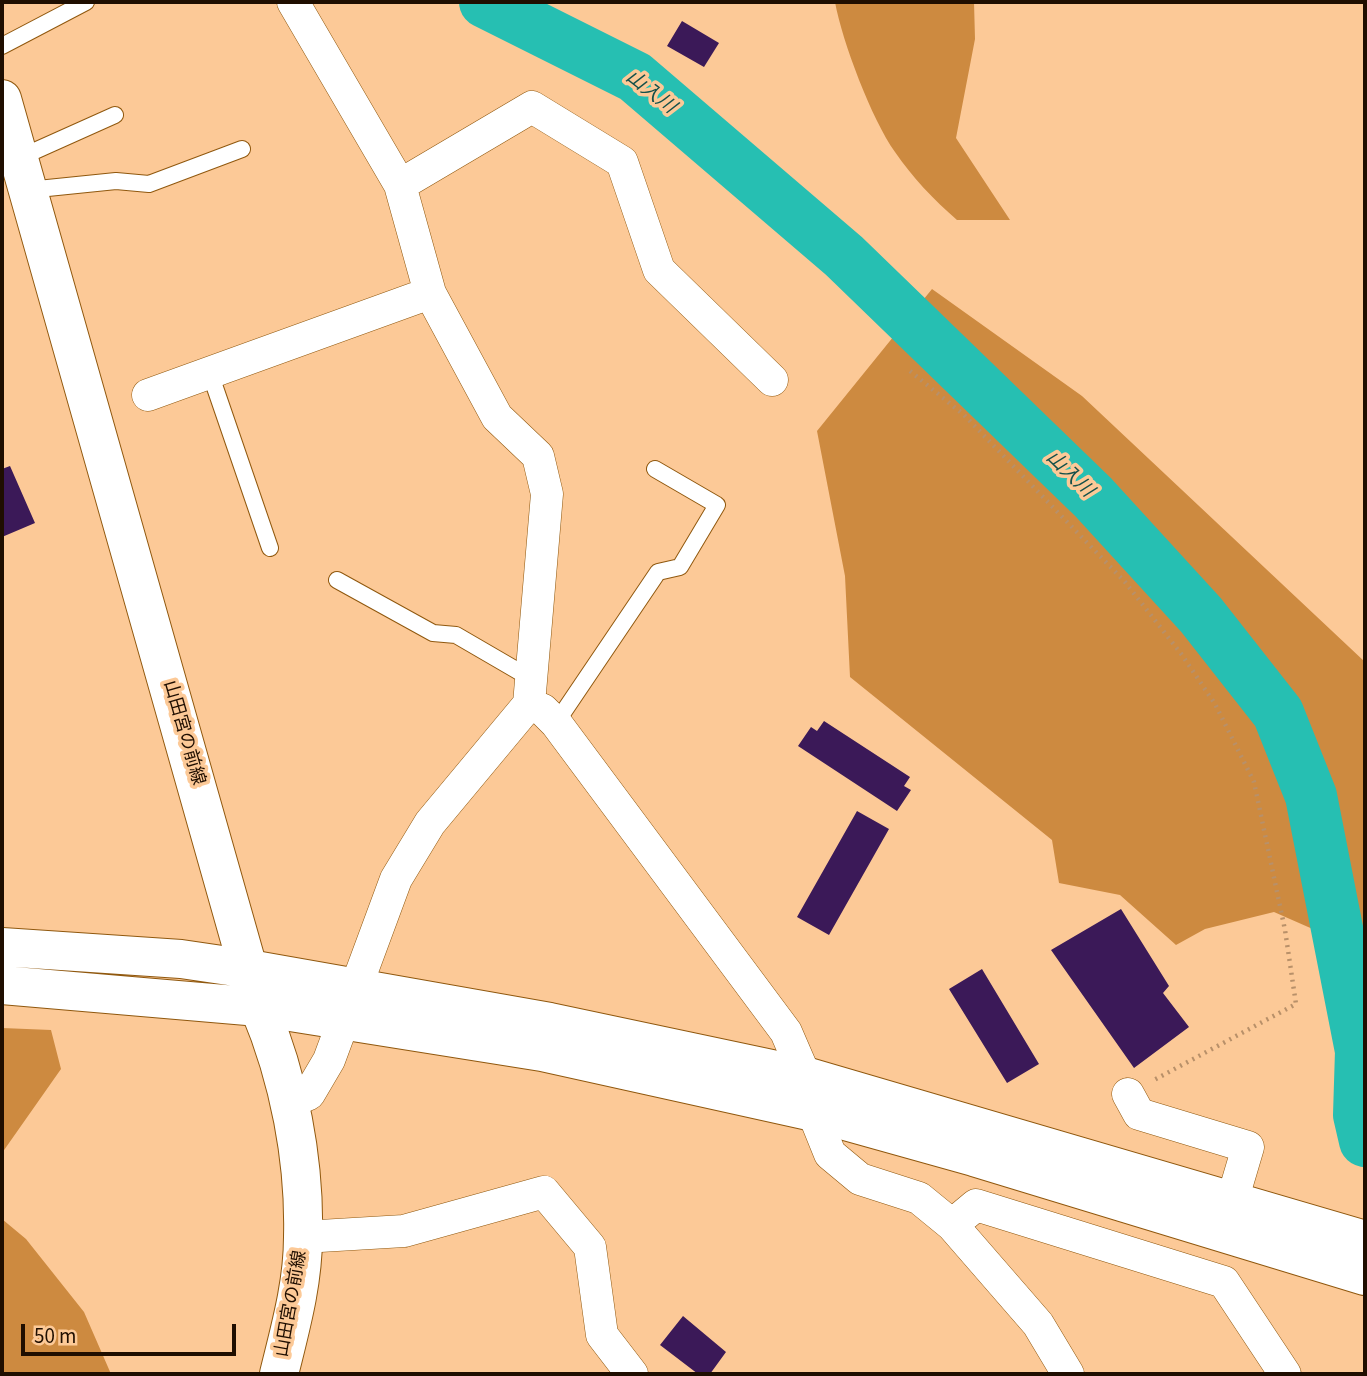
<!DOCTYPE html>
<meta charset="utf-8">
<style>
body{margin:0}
#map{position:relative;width:1367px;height:1376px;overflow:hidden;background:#fcc997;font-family:"Source Sans 3",sans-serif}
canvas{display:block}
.frame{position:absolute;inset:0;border:4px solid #1f0e00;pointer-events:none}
.scale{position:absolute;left:21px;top:1324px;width:215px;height:32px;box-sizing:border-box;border:4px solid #1f0e00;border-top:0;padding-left:9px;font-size:21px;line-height:24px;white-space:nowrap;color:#1f0e00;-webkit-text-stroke:5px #fcc997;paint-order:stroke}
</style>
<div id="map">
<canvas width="1367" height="1376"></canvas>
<div class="frame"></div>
<div class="scale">50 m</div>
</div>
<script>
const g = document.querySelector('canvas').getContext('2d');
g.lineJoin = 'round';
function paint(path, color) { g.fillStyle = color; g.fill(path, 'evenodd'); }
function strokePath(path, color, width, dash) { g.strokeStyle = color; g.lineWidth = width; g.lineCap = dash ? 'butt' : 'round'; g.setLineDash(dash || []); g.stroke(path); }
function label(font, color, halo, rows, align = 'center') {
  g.font = font + ' "Source Sans 3","Noto Sans JP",sans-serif'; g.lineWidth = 7; g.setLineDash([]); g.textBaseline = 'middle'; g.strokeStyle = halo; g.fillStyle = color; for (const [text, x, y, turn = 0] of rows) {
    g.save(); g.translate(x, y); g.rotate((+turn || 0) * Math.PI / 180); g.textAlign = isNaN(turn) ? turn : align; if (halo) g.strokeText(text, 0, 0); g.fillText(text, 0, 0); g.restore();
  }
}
paint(new Path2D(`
 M835,2H974L975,39L956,138L1010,220H957C934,200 912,177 895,152C872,120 842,41 835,2Z
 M932,289L1082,396L1365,662V952L1274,912L1205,929L1176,945L1120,895L1059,883L1052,840L850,677L845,576L817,431Z
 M2,1028L51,1030L61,1069L2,1153Z
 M2,1219L26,1239L84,1312L111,1374H2Z`), '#cd8a40');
strokePath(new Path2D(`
 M485,2L635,77L844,256L1093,497L1201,615L1278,713L1311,796L1361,1051L1359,1115L1365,1141`), '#26bfb2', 52);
paint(new Path2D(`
 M682,21L719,43L704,67L667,46Z
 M10,466L35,523L2,537V469Z
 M824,721L910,777L904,786L911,790L897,811L798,746L811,727L817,731Z
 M857,811L889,829L829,935L797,917Z
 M1121,909L1169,986L1163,993L1189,1027L1134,1068L1051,950Z
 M982,969L1039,1064L1007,1083L949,989Z
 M683,1316L726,1352L710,1374H698L660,1345Z`), '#3b1958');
const service = new Path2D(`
 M2,46L86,2
 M19,158L115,115
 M28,190L116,181L149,184L242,149
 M210,373L270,548
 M337,580L433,633L456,635L530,678
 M556,723L658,572L680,567L717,505L655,469`);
const minor = new Path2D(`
 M400,185L532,107L622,162L659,270L772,380
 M148,395L430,293
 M529,704L543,710L556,723L786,1032L805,1076L813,1112L830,1154L860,1179L919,1198L952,1225L1038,1324L1068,1374
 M1128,1094L1139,1114L1248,1147L1232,1201
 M290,1102L309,1094L329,1060L396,879L430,823L529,704L547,494L538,456L497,417L430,293L400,185L293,2
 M952,1225L976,1205L1224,1282L1285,1374
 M303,1237L404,1231L544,1192L590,1247L602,1335L632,1374`);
const tertiary = new Path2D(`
 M2,947L181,959L249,969L550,1022L805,1076L1365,1240
 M2,985L259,1007L542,1052L813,1112L974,1157L1365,1276`);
const primary = new Path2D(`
 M2,99L259,1007C289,1078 305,1160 303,1237C303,1284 290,1329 279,1374`);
strokePath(service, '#90580e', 18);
strokePath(minor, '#90580e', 33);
strokePath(tertiary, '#90580e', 40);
strokePath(primary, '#90580e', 40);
strokePath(new Path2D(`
 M910,371L964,415L1125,582L1182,655L1215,704L1254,782L1285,930L1296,1004L1154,1080`), '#b89069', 4.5, [2, 5]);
strokePath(service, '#fff', 16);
strokePath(minor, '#fff', 32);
strokePath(tertiary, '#fff', 38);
strokePath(primary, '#fff', 38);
label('18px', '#1f0e00', '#fcc997', [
 ["山田宮の前線",183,733,74],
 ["山田宮の前線",292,1304,-80]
]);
label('italic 19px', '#14504a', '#fcc997', [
 ["山入川",650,93,38],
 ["山入川",1069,475,44]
]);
</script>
